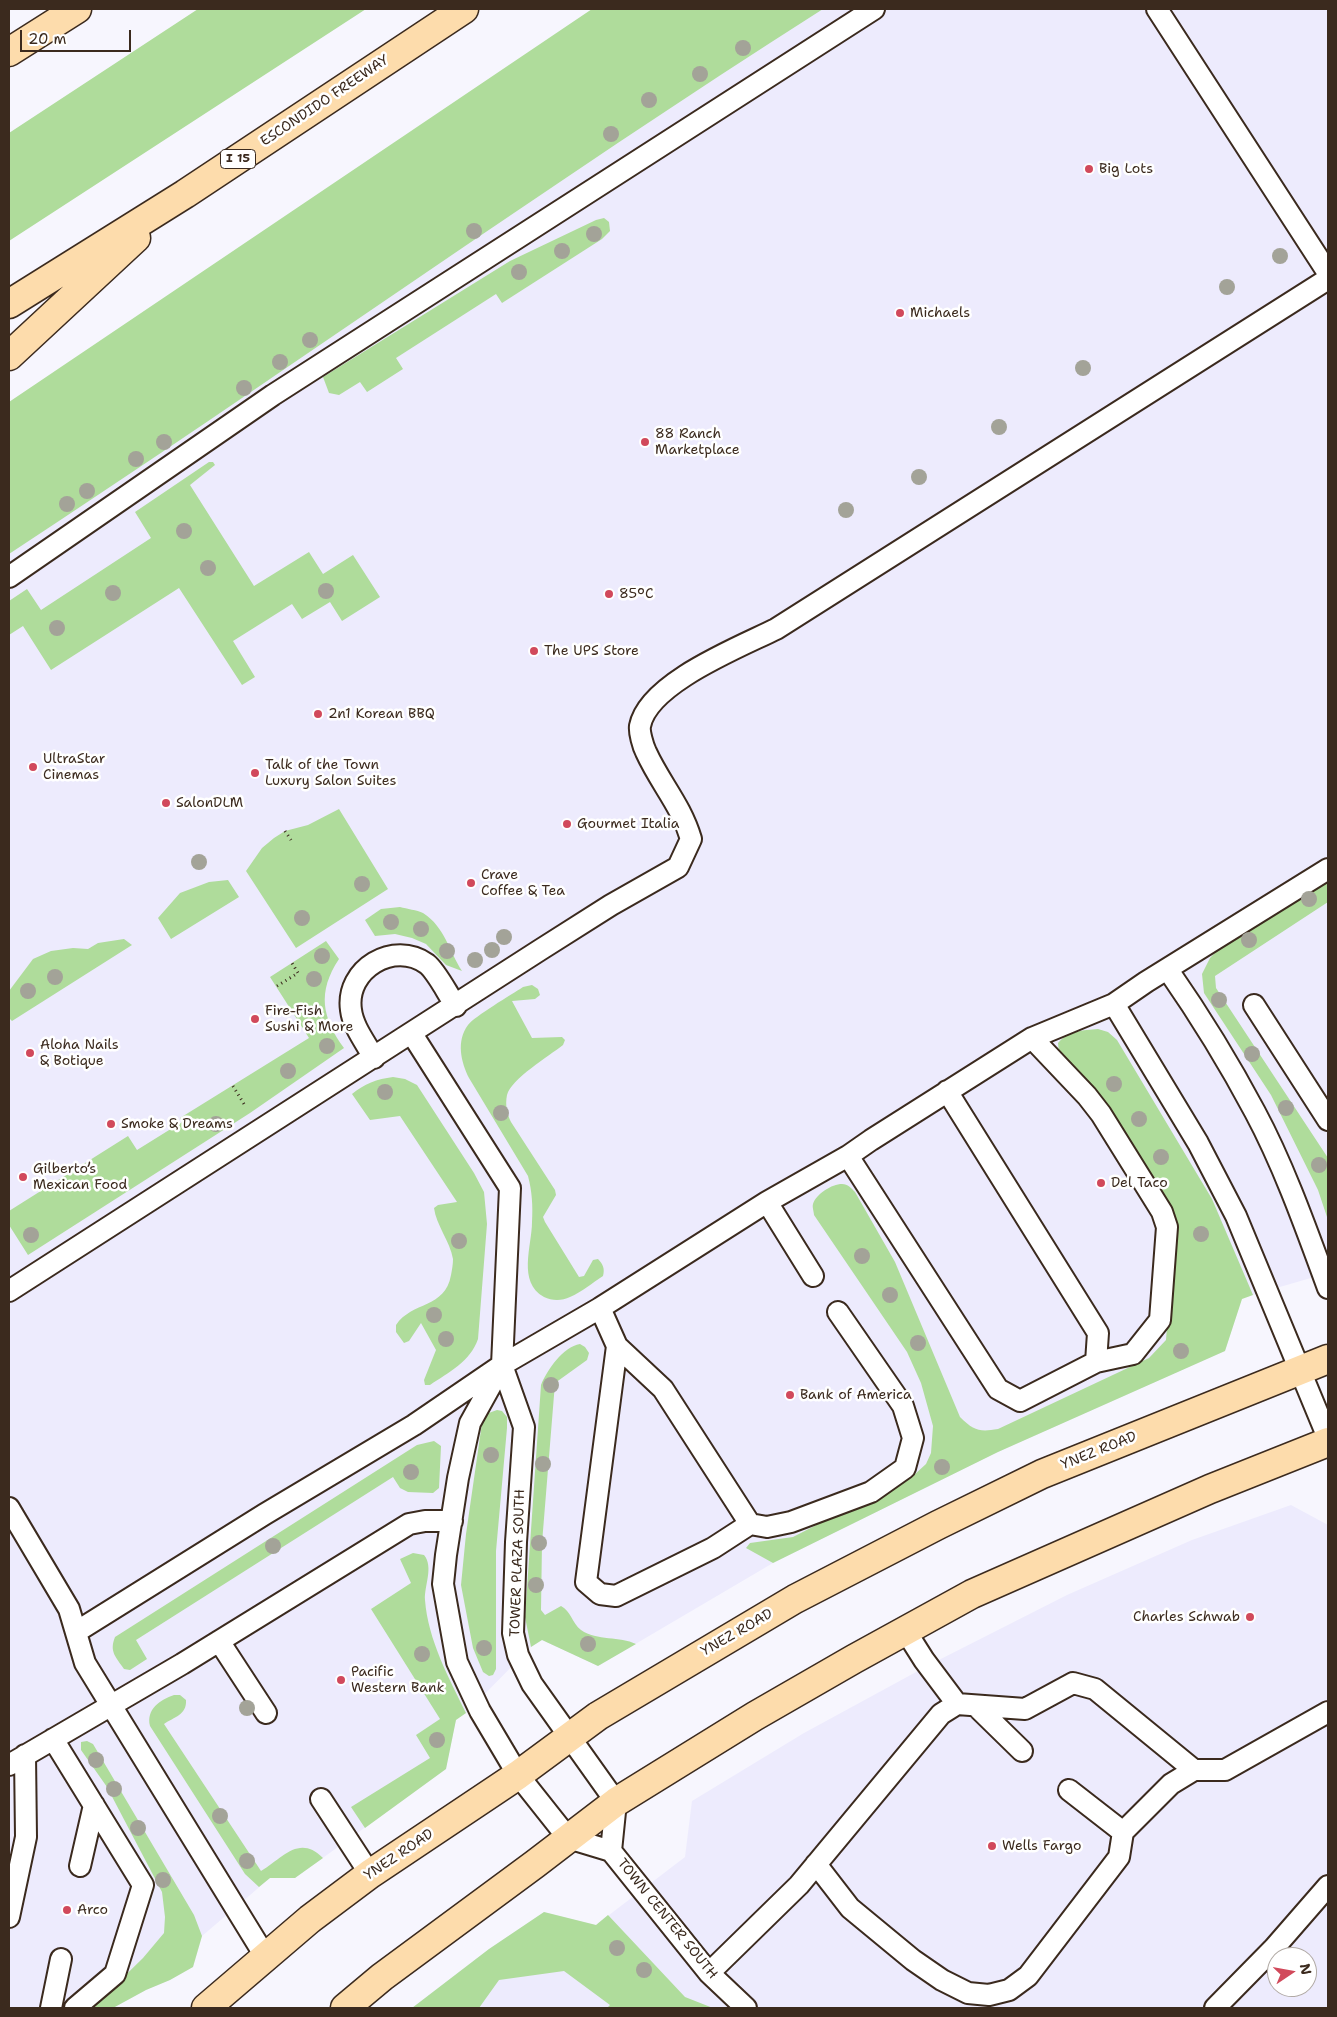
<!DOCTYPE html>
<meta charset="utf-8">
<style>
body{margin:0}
#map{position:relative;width:1337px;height:2017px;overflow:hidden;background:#f7f6fe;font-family:"Shantell Sans",sans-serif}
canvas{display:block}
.frame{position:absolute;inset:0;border:10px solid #3b2a1e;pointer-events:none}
.north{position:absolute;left:1267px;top:1947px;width:50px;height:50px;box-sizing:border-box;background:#fff;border:1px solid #b1aaa5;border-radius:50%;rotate:78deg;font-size:14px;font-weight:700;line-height:20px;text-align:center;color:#3b2a1e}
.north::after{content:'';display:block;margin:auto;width:18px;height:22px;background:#d1495b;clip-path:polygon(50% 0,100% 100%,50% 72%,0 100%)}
.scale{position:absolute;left:20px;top:30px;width:111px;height:22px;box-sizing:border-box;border:2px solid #3b2a1e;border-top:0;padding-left:6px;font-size:15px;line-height:18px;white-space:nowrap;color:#3b2a1e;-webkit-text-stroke:4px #fff;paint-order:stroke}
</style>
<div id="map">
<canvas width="1337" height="2017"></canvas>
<div class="frame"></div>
<div class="north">N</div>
<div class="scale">20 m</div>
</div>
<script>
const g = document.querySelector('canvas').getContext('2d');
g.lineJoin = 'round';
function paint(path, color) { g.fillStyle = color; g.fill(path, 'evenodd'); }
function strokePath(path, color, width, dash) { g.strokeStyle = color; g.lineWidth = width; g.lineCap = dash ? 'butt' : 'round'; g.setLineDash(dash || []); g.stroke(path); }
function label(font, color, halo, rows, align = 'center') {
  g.font = font + ' "Shantell Sans",sans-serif'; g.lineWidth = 5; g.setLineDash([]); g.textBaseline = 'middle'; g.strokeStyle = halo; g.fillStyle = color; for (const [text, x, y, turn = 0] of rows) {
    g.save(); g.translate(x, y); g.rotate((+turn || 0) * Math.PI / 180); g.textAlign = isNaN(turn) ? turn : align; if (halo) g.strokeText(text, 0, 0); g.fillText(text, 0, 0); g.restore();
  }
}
paint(new Path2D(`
 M714,9H1328V1273L1242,1298L1225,1351L998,1452L773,1563L598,1666L542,1640L531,1647L466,1713L456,1719L446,1769L295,1878H270L202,1936L193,1967L170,1980L146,1990L113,2008H9V482Z
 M1291,1505L1328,1525V2008H412L489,1949L544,1912L596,1925L685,1857L692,1801L804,1733L929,1665L1067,1595L1192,1540ZM1277,1957H1307V1987H1277Z`), '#edebfd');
paint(new Path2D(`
 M198,9H366L9,241V133Z
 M592,9H823C548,184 282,375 9,554V402Z
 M604,218L609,222L610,231L602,239L502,303L496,294L396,358L403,369L367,392L360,382L339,395L329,393L323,377L510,261L596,220Z
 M209,462H213L215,465L190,485L254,586L309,552L323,574L353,555L380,597L342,621L330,602L302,619L292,604L233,641L255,677L242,685L179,588L51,670L23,626L9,635V601L27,589L41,610L151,538L135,512Z
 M339,809L388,889L296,948L246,871L262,848L274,838L285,831L308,825Z
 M1328,879V902L1215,976L1216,988L1328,1158V1220L1318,1190L1271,1095L1204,993L1202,974L1210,958L1226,941Z
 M228,880L239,897L171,939L158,918L180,893L209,882Z
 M400,907C407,909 417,910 423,913C445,927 449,951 462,971L446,965L426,944L412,938L395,934L375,936L365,920L381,909Z
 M124,939L132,945L12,1021L9,1018V991L33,959L51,951L73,948L88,949L98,943Z
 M326,941L339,959C317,992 322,1018 344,1048L250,1113L28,1255L9,1225V1211L128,1136L137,1150L182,1122L180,1118L309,1038L270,977Z
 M532,985L538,989L540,995L535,999L512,1001L532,1038L562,1037L565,1040L563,1045C549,1056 511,1079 507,1095C505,1105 507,1114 511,1122L555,1190L556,1195L543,1217L545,1222L579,1277L584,1276L593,1260L598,1259C603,1264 605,1269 603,1276C592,1283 582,1292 570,1297C562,1301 552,1301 544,1297C517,1282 532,1246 532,1222C533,1206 532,1191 528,1176L469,1078C461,1062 456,1041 468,1025C475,1016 511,995 523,987Z
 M1098,1029L1108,1032L1117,1040L1212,1199L1253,1295L1242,1299L1225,1351L998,1452L773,1563L746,1548L750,1543L793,1537L914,1475L926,1464L931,1453L933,1426L921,1383L907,1352L814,1215C814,1212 812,1207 813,1204C816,1194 832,1184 842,1184C848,1184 851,1188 855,1192L895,1262L960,1417C974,1431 980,1432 998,1429L1149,1358L1166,1340L1174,1236L1059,1052L1058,1043C1068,1031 1083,1030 1098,1029Z
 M393,1077L405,1079L417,1085L474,1173L484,1192L487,1224L478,1339C470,1362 449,1372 430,1385H425L424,1380L436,1350L421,1323L409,1341L404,1343L396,1332V1325C412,1301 445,1309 451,1275C452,1270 453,1264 453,1259C450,1241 436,1225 434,1208L438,1205L457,1202L400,1116L370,1120L352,1094C364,1084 377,1079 393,1077Z
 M580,1344L585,1347L589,1353L587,1360L555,1383L542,1543L541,1610L545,1615L561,1606C571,1611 572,1623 581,1630C597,1641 620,1636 636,1644L598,1666L542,1640L531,1647L525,1617L541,1385C547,1370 563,1347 580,1344Z
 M497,1410L502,1411L507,1417V1428L496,1551V1669L493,1675L489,1676L483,1672L473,1648L461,1585L466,1534L482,1423L486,1414Z
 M434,1441L441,1446L439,1488L433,1493L408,1492L400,1488L393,1477L136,1640L147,1659L130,1670L124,1669C116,1657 109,1652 115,1637L417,1445Z
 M413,1553L424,1555C434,1567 424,1586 425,1600C428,1640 449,1678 466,1713L456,1720L446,1769L365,1828L351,1807L430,1758L416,1735L440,1719L371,1609L411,1583L400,1559Z
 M174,1695H180L186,1700C187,1715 174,1717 164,1724L261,1871C283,1858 299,1834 323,1858L295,1878H270L259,1887L245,1874L150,1726C146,1709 160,1700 174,1695Z
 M87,1741L93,1744L194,1915L202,1936L193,1967L170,1980L146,1990L113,2008H92L143,1958L164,1933L165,1917L162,1892L107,1787L81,1750V1742Z
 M544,1912L596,1925L608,1915L685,1997L713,2008H607L610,2005L564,1971L499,1980L479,2008H412L489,1949Z`), '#afdc9b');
const service = new Path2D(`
 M1157,9L1328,273
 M9,577L273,395L874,9
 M1168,970C1200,1016 1229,1063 1255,1112C1284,1166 1307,1231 1328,1288
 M1114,1004L1198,1143L1236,1216L1328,1438
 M1254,1005L1328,1120
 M412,1034L510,1188L502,1365L524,1427L516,1542L513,1633L518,1655L532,1684L616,1802L611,1851
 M1032,1038L1087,1096L1101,1114L1162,1212L1167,1227L1160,1320L1133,1354L1096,1362
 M374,1058C366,1043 353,1027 351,1010C345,969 394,940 427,964C437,972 448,995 456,1006
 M848,1156L998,1389L1020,1401L1096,1362L1098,1333L947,1091
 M767,1202L813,1276
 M9,1291L540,950L611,905L678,867L691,839C681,805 660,783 646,752C643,746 639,732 640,726C648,683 740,647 776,629L1328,279
 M600,1308L617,1346L663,1389L750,1524L713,1548L616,1596L600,1594L586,1582L617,1346
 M500,1369L470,1423L458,1478L446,1555L443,1584L457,1662L480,1711L518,1775L568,1838L611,1851L709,1973L746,2008
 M9,1508L69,1609L85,1663L265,1956
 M750,1524L767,1527L791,1522L871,1492L905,1468L913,1438L903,1406L838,1312
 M905,1630L924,1660L957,1704
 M76,1632L265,1514L414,1425L502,1365L600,1308L767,1202L848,1156L871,1140L1032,1038L1114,1004L1146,982L1328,869
 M219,1641L266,1713
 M976,1706L1022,1751
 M53,1739L143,1885L115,1974L75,2008
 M9,1765L182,1664L409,1524L425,1521H452
 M1069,1790L1123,1832
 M321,1799L370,1874
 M816,1864L850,1908L913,1960L942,1980L968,1993L989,1995L1009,1990L1028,1976L1119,1857L1123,1832L1171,1784L1194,1770H1225L1328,1712
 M80,1866L94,1805
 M9,1917L26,1837L25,1755
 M709,1973L799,1885L941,1714L957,1704L1025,1709L1073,1683L1095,1689L1194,1770
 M51,2008L61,1959
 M1215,2008L1274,1948L1328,1886`);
const primary = new Path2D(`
 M206,2008L310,1919L370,1874L518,1775L598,1716L795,1599L938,1525L1042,1474L1328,1359
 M345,2008L382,1977L535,1864L616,1802L755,1716L854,1659L972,1594L1210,1489L1328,1442`);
const motorway = new Path2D(`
 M9,52L77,9
 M9,304L185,194L464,9
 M9,356L136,238`);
strokePath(service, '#3b2a1e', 24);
strokePath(primary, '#3b2a1e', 31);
strokePath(motorway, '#3b2a1e', 31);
strokePath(new Path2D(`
 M285,831L291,840
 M277,986L298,973L292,963
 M233,1086L244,1104`), '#3b2a1e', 3, [1, 4]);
strokePath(service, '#fff', 20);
strokePath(primary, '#fddcac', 28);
strokePath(motorway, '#fddcac', 28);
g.fillStyle = '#a3a398';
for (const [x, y] of [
 [743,48],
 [700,74],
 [649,100],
 [611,134],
 [474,231],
 [594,234],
 [562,251],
 [1280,256],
 [519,272],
 [1227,287],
 [310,340],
 [280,362],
 [1083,368],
 [244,388],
 [999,427],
 [164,442],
 [136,459],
 [919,477],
 [87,491],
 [67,504],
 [846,510],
 [184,531],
 [208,568],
 [326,591],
 [113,593],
 [57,628],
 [199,862],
 [362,884],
 [1309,899],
 [302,918],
 [391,922],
 [421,929],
 [504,937],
 [1249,940],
 [492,950],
 [447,951],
 [322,956],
 [475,960],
 [55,977],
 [314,979],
 [28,991],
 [1219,1000],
 [327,1046],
 [1252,1054],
 [288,1071],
 [1114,1084],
 [385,1092],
 [1286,1108],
 [501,1113],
 [1139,1119],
 [216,1124],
 [1161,1157],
 [1319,1165],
 [1201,1234],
 [31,1235],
 [459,1241],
 [862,1256],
 [890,1295],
 [434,1315],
 [446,1339],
 [918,1343],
 [1181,1351],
 [551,1385],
 [491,1455],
 [543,1464],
 [942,1467],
 [411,1472],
 [539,1543],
 [273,1546],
 [536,1585],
 [588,1644],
 [484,1648],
 [422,1654],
 [247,1708],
 [437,1740],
 [96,1760],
 [114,1789],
 [220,1816],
 [138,1828],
 [247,1861],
 [163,1880],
 [617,1948],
 [644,1970]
]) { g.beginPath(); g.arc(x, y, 8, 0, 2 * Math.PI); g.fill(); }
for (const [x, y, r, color] of [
 [1089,169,5,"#d1495b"],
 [900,313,5,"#d1495b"],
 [645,442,5,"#d1495b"],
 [609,594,5,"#d1495b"],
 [534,651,5,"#d1495b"],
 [318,714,5,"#d1495b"],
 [33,767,5,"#d1495b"],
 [255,773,5,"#d1495b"],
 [166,803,5,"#d1495b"],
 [567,824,5,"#d1495b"],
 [471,883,5,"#d1495b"],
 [255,1019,5,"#d1495b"],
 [30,1053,5,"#d1495b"],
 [111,1124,5,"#d1495b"],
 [23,1177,5,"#d1495b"],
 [1101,1183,5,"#d1495b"],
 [790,1395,5,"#d1495b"],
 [1250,1617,5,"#d1495b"],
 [341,1680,5,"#d1495b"],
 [992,1846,5,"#d1495b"],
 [67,1910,5,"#d1495b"]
]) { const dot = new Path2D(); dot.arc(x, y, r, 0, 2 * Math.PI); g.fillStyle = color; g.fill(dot); strokePath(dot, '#fff', 2); }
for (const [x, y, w] of [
 [238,159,35]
]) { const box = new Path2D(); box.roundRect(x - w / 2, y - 9.5, w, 19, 4); g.fillStyle = '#fff'; g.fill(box); strokePath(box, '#3b2a1e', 1); }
label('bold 12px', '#3b2a1e', null, [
 ["I 15",238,159]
]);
label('14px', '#3b2a1e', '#fff', [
 ["ESCONDIDO FREEWAY",325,101,-34],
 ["YNEZ ROAD",1099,1451,-22],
 ["TOWER PLAZA SOUTH",518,1563,-88],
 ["YNEZ ROAD",737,1633,-30],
 ["YNEZ ROAD",399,1855,-34],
 ["TOWN CENTER SOUTH",667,1919,51]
]);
label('14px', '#3b2a1e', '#fff', [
 ["Big Lots",1099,169],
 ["Michaels",910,313],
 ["88 Ranch",655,434],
 ["Marketplace",655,450],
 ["85°C",619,594],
 ["The UPS Store",544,651],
 ["2n1 Korean BBQ",328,714],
 ["UltraStar",43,759],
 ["Cinemas",43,775],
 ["Talk of the Town",265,765],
 ["Luxury Salon Suites",265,781],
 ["SalonDLM",176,803],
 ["Gourmet Italia",577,824],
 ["Crave",481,875],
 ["Coffee & Tea",481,891],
 ["Fire-Fish",265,1011],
 ["Sushi & More",265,1027],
 ["Aloha Nails",40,1045],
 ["& Botique",40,1061],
 ["Smoke & Dreams",121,1124],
 ["Gilberto’s",33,1169],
 ["Mexican Food",33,1185],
 ["Del Taco",1111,1183],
 ["Bank of America",800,1395],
 ["Charles Schwab",1240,1617,"right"],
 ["Pacific",351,1672],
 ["Western Bank",351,1688],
 ["Wells Fargo",1002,1846],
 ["Arco",77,1910]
], 'left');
</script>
